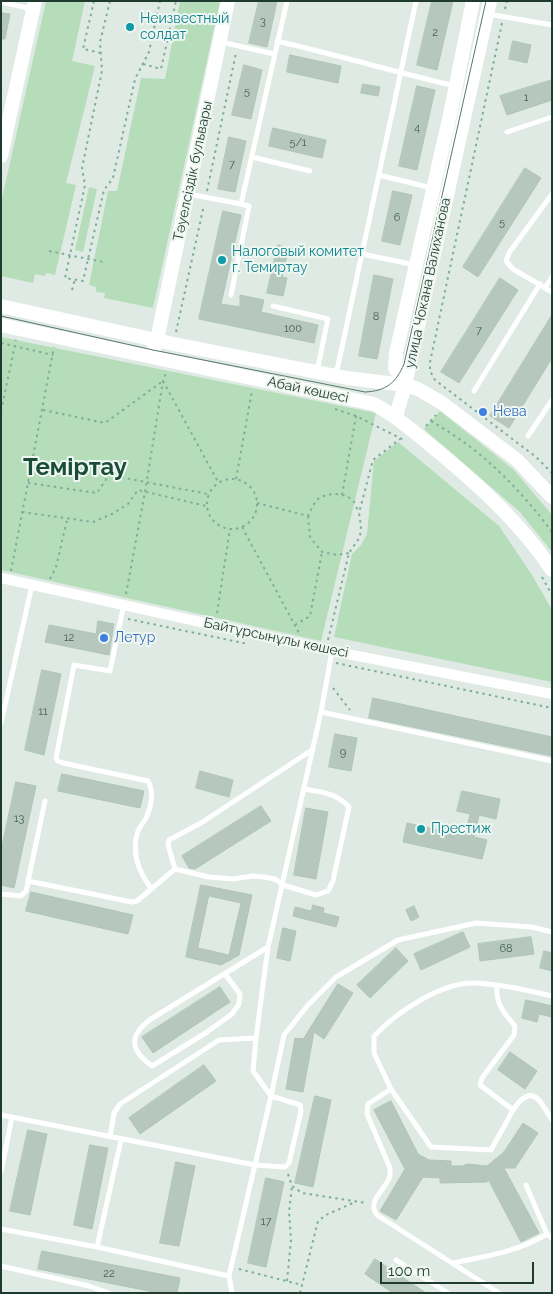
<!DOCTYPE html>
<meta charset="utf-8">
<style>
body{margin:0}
#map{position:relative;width:553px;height:1294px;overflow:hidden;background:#deeae3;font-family:Raleway,sans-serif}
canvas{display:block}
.frame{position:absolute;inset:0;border:2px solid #1f3a2f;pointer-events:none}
.scale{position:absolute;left:380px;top:1262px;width:154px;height:22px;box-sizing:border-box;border:2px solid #1f3a2f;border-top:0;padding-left:6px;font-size:15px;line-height:18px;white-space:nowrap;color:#1f3a2f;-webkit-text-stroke:4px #eef7f1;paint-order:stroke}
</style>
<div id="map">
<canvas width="553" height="1294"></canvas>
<div class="frame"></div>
<div class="scale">100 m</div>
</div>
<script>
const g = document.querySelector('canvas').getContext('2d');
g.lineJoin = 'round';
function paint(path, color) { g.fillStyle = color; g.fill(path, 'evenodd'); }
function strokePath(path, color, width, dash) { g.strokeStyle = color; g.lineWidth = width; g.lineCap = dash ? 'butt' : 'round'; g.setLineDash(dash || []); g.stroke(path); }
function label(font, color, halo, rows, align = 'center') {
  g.font = font + ' Raleway,sans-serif'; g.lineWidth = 4; g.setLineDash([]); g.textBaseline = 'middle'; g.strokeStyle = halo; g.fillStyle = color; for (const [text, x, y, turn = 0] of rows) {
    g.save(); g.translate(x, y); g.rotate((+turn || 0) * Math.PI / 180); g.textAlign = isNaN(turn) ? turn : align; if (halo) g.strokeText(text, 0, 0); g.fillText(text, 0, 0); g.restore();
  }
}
paint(new Path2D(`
 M46,1H85L72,61L95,66L66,183L76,185L55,275L47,273L44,276L35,274L33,283L1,276V203Z
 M180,1H220L153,308L104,298L105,293L96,292V287L89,285L108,191H117L141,78L165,79Z
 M89,187L97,189L83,252L75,250Z
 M1,337L376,413L321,641L1,570Z
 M440,411L514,470L552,515V552L520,512L424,429Z
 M398,442L499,526L532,575L552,610V682L334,637L352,554L361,545L367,534L374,461Z`), '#b6ddba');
const building = new Path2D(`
 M259,1H277L267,47L249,43Z
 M432,1H453L437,70L417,65Z
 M1,13L10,14L5,39H1Z
 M513,41L531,45L527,63L509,59Z
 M290,55L341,66L338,83L287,72Z
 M244,65L262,70L251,119L232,115Z
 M552,80V100L507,115L500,96Z
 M363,84L380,87L378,96L361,93Z
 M417,86L435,90L417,170L399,166Z
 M273,128L326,140L322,158L269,146Z
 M229,137L246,141L235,192L218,189Z
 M525,168L541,178L478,277L463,267Z
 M393,191L412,195L400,245L382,241Z
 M223,211L241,215L221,304L240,307V295L264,300L261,312L318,325L314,343L199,319Z
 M278,245L293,249L292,257L287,256L282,277L287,278L283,296L267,293Z
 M374,275L393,279L377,359L359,356Z
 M500,278L518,290L459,383L441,372Z
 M552,315V358L509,428L490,416Z
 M98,621L114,624L109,655L45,642L49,625L96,634Z
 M42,670L61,674L44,755L25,750Z
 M373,698L552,737V756L369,718Z
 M335,734L357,738L351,771L329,767Z
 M200,771L233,780L229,797L196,788Z
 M62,774L144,791L140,808L58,791Z
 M16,782L36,786L14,888L1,885V851Z
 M462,791L500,799L496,819L479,815L474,837L487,840L482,859L403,842L407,823L465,836L470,814L457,811Z
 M261,806L271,821L195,869L189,868L182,856Z
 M306,808L328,812L316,879L294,875Z
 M201,885L252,895L239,955L221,965L186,957ZM209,896L241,903L229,955L198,948Z
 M31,892L133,915L128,934L26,911Z
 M313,905L324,908L323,913L339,917L336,927L293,916L295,907L311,911Z
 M414,906L419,917L411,921L406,910Z
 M283,928L296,931L290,961L277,958Z
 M463,932L470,947L421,970L414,954Z
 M531,937L534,954L480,961L478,944Z
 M396,948L408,961L370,998L357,985Z
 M544,951L552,953V971L540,968Z
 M338,984L353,993L324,1039L314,1032L303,1092L286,1089L295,1038L303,1039Z
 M220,987L230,1002L153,1053L142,1037Z
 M526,1000L552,1006V1017L539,1014L537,1022L522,1018Z
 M510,1052L537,1071L525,1089L498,1070Z
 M204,1065L216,1081L140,1134L129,1118Z
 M315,1096L331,1100L313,1187L295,1183Z
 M391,1101L418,1154L429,1160L451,1161V1166H463L467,1164L487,1166L504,1152L523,1123L538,1133L515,1168H504L539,1233L521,1242L488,1179L487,1182L440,1183V1178L423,1177L396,1220L380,1211L405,1169L374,1110Z
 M28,1130L47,1134L30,1215L10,1211Z
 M90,1145L108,1148L92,1229L74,1225Z
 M176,1162L195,1166L179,1246L160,1243Z
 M266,1178L284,1182L266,1267L248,1263Z
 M42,1251L180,1278L177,1293H159L38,1269Z
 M375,1259L426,1293H393L365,1274Z`);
paint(building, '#b6c8be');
strokePath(building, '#b0c4b9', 1);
strokePath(new Path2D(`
 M94,1L83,49L101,53
 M110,1L100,42L102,71L82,168L85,185L65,278L83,281L104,190L113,178L135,79L149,52L160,1
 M505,9L507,1
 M502,23L430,362V371L435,380L536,457L552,473
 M143,64L161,69L176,1
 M207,191L236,53
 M49,251L103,262
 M72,290L75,279
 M176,332L204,205
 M1,343L53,355
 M163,381L218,482
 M335,409L356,416L404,440
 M43,410L105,423L163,381
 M1,411L16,340
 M431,421C453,434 475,449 493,466C515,486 535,509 552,532
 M426,426L436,415
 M236,479L252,391
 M207 504a25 25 0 1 1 50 0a25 25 0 1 1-50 0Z
 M28,483L97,493L109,475L208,494
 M342,495L356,416
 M257,503L308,516C311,510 313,504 318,499C327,492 346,492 354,502C356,505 357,510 359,513
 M22,512L93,522L112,514L128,504L138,490L206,506
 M308,516L310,537L322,552L337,555L349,553
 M242,527L299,633
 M11,571L54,347
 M542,577L552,595
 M50,579L56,567L67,520
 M126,594L145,492L163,381L166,373
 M217,613L230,529
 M128,619L248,644
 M295,625L310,616L322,552
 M328,640L349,553L360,537L361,526L359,513L373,460L400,439
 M336,663L552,708
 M333,688L350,710
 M288,1174L292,1186L302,1193L366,1203
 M239,1269L302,1285
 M287,1281L291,1240L289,1212L292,1186
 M300,1293L318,1221L326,1215L355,1202`), '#7daf98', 2, [2.5, 4]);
strokePath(new Path2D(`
 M1,2L32,9
 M488,14L552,25
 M277,41C337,55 395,72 455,86
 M221,42L274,54
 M507,132L552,117
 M252,157L310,171
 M379,175L432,188
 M189,194L241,204L287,1
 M552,194L509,253L506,261L513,269L552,292
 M362,254L415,265
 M545,288L552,277
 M231,295L249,206L241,204
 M273,306L328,319L317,371
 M336,375L416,1
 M474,391L540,284
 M528,436L552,400
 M124,604L110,671L74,665L56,758L58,761L63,763L148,781C154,792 152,805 146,818C144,822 140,826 138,831C131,852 138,871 151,888
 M321,712L552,761
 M1,723L32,585
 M175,869L168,845L169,840L201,823L312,750
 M28,881L132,902L137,901L175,869L209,877L233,879L253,876L264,877L275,879L283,885L316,895L328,891L333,881L349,807C337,793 321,792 304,789
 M1,894L21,896L26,891L45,801
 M225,974L240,994L239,1004L232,1014L207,1032L152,1066C130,1050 128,1036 151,1019L268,947
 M391,1089L431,1147L491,1150L513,1110L480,1085L482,1078L514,1035L515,1026C504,1013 495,1003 497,985
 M513,1110C532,1082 540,1100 552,1120
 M1,1115L255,1165L285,1167L289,1163L301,1111L300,1105L271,1096L284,1035L308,1005L336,977L398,940L476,923L532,927L552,932
 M110,1137L114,1113L120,1104L219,1040L256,1038
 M1,1172L12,1117
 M526,1185L547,1234L552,1238
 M1,1229L97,1247L229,1276L271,1096L253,1071L256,1038L268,947L321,712L332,651
 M97,1247L121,1140
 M396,1260L448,1293
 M453,1263C487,1256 517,1252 547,1234
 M1,1266L89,1286L109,1293
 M229,1276L232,1293
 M499,1293L377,1215C366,1201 386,1190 390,1176C390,1176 390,1169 390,1168L367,1114L368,1104L391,1089L374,1053V1036C397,1012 441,982 475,983C501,984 527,990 552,996`), '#fff', 5);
strokePath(new Path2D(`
 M1,578L332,651L552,694`), '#fff', 10);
strokePath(new Path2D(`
 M1,156L35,1
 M1,306L174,344L347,378L405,385L418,389L442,403L517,460L552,497
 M1,325L374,404C399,418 419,436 441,454C483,489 522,525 552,570
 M154,348L157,340L228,1
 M405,385L395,368L396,353L451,110L473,1
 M396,416L405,385L490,1`), '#fff', 14);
strokePath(new Path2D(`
 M1,316L153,350L365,392C386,391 396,383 404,364L486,1`), '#59766a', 1);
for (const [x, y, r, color] of [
 [130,27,5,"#0f9aa8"],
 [222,260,5,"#0f9aa8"],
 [483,412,5,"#3f7fe0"],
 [104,638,5,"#3f7fe0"],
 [421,829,5,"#0f9aa8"]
]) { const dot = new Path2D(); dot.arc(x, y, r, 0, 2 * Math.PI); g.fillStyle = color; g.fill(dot); strokePath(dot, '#eef7f1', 2); }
label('11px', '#455e53', null, [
 ["3",263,22],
 ["2",435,33],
 ["5",247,92],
 ["1",526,98],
 ["4",417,128],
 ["5/1",298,143],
 ["7",232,165],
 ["6",397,218],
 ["5",502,223],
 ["8",376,317],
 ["100",293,329],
 ["7",479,331],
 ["12",69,638],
 ["11",43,712],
 ["9",343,753],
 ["13",19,819],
 ["68",506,949],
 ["17",266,1222],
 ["22",109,1274]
]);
label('14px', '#0d838f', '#eef7f1', [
 ["Неизвестный",140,19],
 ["солдат",140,35],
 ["Налоговый комитет",232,252],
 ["г. Темиртау",232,268],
 ["Престиж",431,829]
], 'left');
label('14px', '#1f3a2f', '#eef7f1', [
 ["Тәуелсіздік бульвары",193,171,-78],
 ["улица Чокана Валиханова",428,283,-78],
 ["Абай көшесі",308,390,12],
 ["Байтұрсынұлы көшесі",276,638,12]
]);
label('14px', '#366cbe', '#eef7f1', [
 ["Нева",493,412],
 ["Летур",114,638]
], 'left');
label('bold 24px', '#1a4d39', '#eef7f1', [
 ["Теміртау",75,468]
]);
</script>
